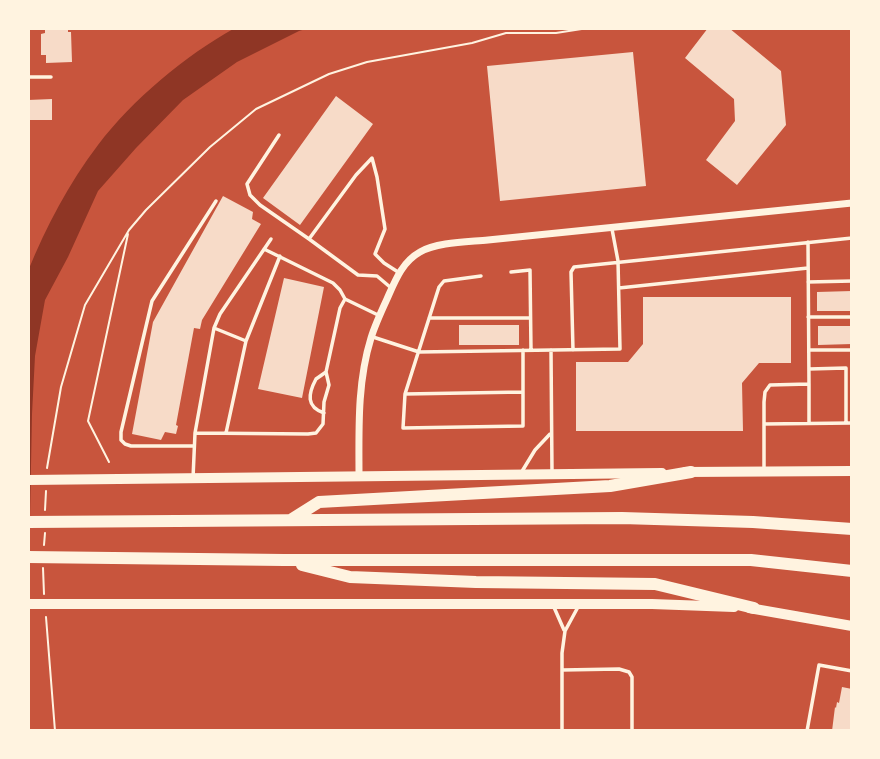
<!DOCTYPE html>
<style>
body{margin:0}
#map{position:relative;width:880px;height:759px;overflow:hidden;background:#c8553d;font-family:"Space Grotesk",sans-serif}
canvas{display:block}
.frame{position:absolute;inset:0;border:30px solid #fff3e0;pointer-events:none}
</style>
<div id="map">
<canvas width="880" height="759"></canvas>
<div class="frame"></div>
</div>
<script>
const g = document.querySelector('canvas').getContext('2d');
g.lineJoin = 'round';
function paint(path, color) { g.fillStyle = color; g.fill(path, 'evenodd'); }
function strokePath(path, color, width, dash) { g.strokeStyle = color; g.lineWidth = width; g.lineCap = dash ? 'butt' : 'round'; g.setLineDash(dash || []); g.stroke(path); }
paint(new Path2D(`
 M235,28H309L299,31L237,62L183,100L136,148L98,191L68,257L45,300L35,356L32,414L28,621V271C46,227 69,183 98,145C132,100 186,55 235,28Z`), '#8f3625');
paint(new Path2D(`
 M45,28H68V32H71L72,62L46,63V55H41V34L45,33Z
 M708,28H729L781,71L786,125L737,185L706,160L735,121L734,99L685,58Z
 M633,52L646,186L500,201L487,66Z
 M336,96L373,124L300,225L263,198Z
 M52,99V120H28V100Z
 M223,196L253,212L252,219L261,224L202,320L200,329L194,328L176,425L178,426L176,434L165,432L161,440L132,434L153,322Z
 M284,278L324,287L302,398L258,389Z
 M852,291V311H817V292Z
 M643,297H791V363H759L742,383L743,431H576V362H628L643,344Z
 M459,325H519V345H459Z
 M818,326H852V344L818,345Z
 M842,687L852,689V731H832L835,707L836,708L837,702L839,703Z`), '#f7dbc8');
strokePath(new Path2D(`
 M109,462L88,421L128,234
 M47,468L61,387L85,305L129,230L146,210L210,147L256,109L329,74L367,62L472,43L506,33H556L588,28
 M45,510L46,491
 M44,545L45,533
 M43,568L44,594
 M46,617L55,731`), '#fff3e0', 2);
strokePath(new Path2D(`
 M28,77H51
 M279,135L247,184L250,195L260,205L309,239
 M808,242L809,384
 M264,249L333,283L340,290L345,299L378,315
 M511,272L530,270L531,350
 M481,276L444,281L439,287L405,394L403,428L523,426V350
 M808,282L852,281
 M390,287L377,276L358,275L309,239L356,175L372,158L377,177L385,229L375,254L384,263L398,272
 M619,288L808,268
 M808,317H852
 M429,318H530
 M214,328L246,341
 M373,337L419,352L620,349L618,261L612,229
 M551,350L552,472
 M573,350L571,272L574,267L852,238
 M809,350H852
 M809,369L846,368V423
 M405,394L523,392
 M324,413C306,407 308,394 316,379L326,372
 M764,424L852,423
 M195,433L308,434L316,433L323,424L324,402L329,385L326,372L340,308L345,299
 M226,433L246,341L280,256
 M193,446H131L125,444L121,440V432L152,301L216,201
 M764,471V402L765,392L770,385L809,384V423
 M521,473L535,450L550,434
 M193,478L195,433L214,328L220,314L271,239
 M553,605L564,630
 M562,670L619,669L629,672L632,677V731
 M562,731V653L565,631L578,607
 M807,731L819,665L852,671`), '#fff3e0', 3.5);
strokePath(new Path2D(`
 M359,476C359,430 357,383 371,338C375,325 381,312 387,299C395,281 402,262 420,252C437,242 468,242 488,240L852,203`), '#fff3e0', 7);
strokePath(new Path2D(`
 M685,472L852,471
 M28,480L662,473
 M28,604H652L734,607
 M749,608L852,626`), '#fff3e0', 10);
strokePath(new Path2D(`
 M292,519L319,502L610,486L691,472
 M28,522L622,518L753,522L852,529
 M28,557L284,560H751L852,571
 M302,565L350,577L476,582L655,584L754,608`), '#fff3e0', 12);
</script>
